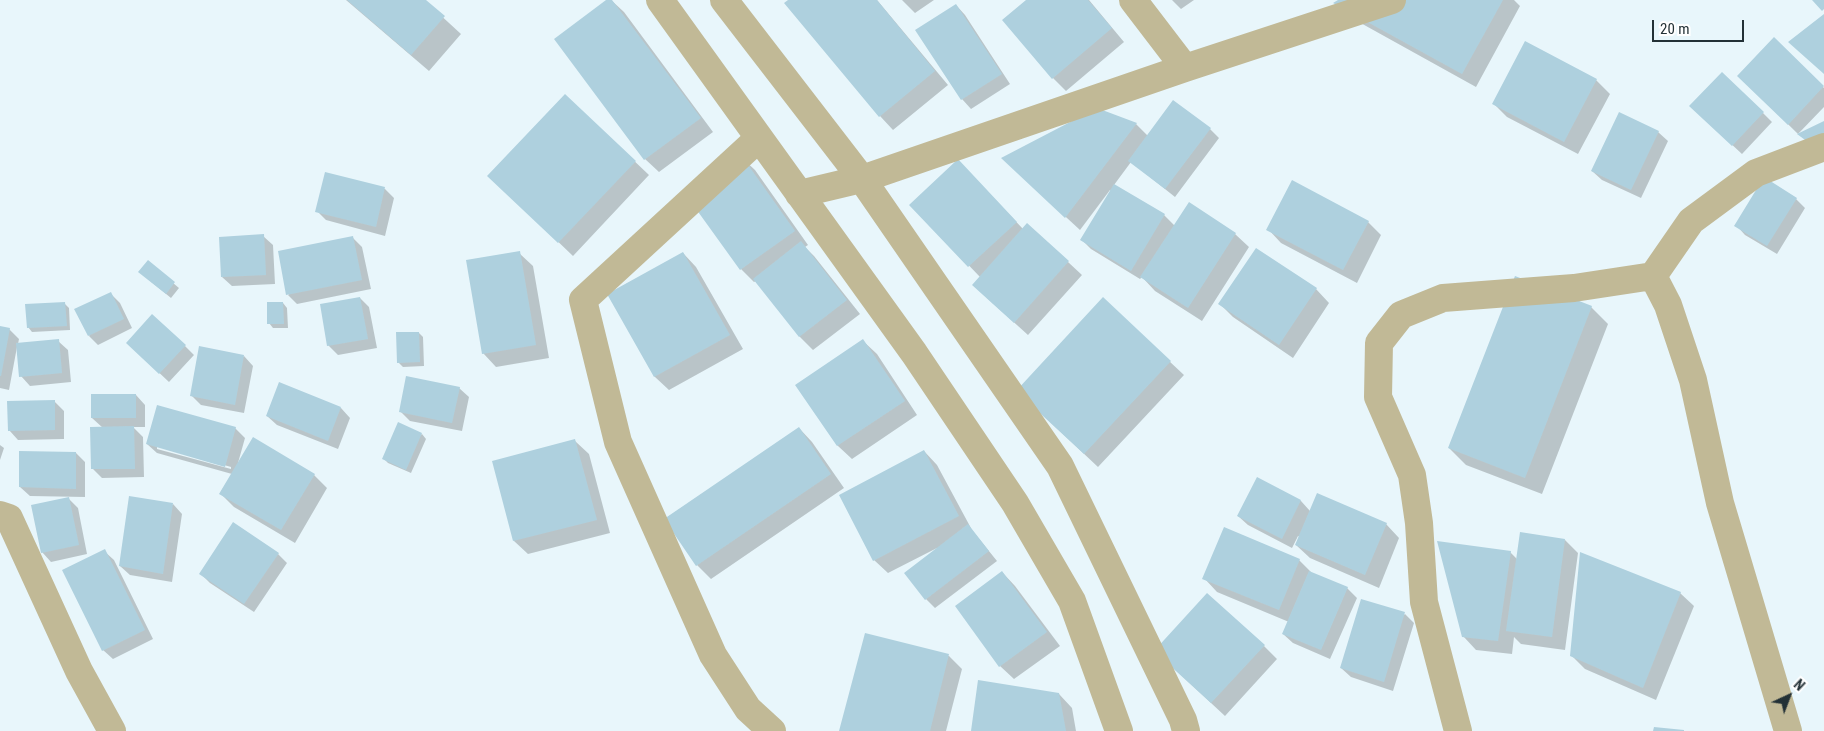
<!DOCTYPE html>
<style>
body{margin:0}
#map{position:relative;width:1824px;height:731px;overflow:hidden;background:#e8f6fb;font-family:"Roboto Condensed",sans-serif}
canvas{display:block}
.north{position:absolute;left:1764px;top:671px;width:50px;height:50px;-webkit-text-stroke:4px #fff;paint-order:stroke;rotate:43deg;font-size:14px;font-weight:700;line-height:20px;text-align:center;color:#233136}
.north::after{content:'';display:block;margin:auto;width:18px;height:22px;background:#233136;clip-path:polygon(50% 0,100% 100%,50% 72%,0 100%)}
.scale{position:absolute;left:1652px;top:20px;width:92px;height:22px;box-sizing:border-box;border:2px solid #233136;border-top:0;padding-left:6px;font-size:15px;line-height:18px;white-space:nowrap;color:#233136;-webkit-text-stroke:4px #fff;paint-order:stroke}
</style>
<div id="map">
<canvas width="1824" height="731"></canvas>
<div class="north">N</div>
<div class="scale">20 m</div>
</div>
<script>
const g = document.querySelector('canvas').getContext('2d');
g.lineJoin = 'round';
function paint(path, color) { g.fillStyle = color; g.fill(path, 'evenodd'); }
function strokePath(path, color, width, dash) { g.strokeStyle = color; g.lineWidth = width; g.lineCap = dash ? 'butt' : 'round'; g.setLineDash(dash || []); g.stroke(path); }
paint(new Path2D(`
 M346,0H424L461,34L429,71Z
 M608,0H611L624,12L713,132L659,172L645,159Z
 M790,0H877L948,85L893,130L880,116Z
 M902,0H934L915,13Z
 M1028,0H1089L1124,42L1066,91L1053,78Z
 M1172,0H1194L1181,9Z
 M1341,0H1514L1520,6L1476,87L1348,16Z
 M956,5L965,15L1010,84L971,109L962,99Z
 M1774,39L1824,88V107L1798,134L1739,76Z
 M1596,80L1610,94L1578,154L1507,117L1493,103Z
 M565,95L649,175L573,256L503,189Z
 M1763,113L1772,122L1742,154L1700,115Z
 M1136,124L1148,136L1210,129L1219,138L1175,197L1131,162L1114,185L1164,215L1175,226L1235,234L1249,247L1202,321L1155,291L1142,277L1140,279L1091,249L1082,240L1111,192L1110,190L1080,230L1016,171Z
 M1658,132L1668,141L1641,198L1602,180L1592,171Z
 M741,157L755,170L808,245L805,247L814,256L860,314L813,350L800,337L756,281L754,282L741,269Z
 M326,174L385,189L394,198L385,236L326,220L317,211Z
 M971,174L1023,229L1068,262L1082,275L1028,335L987,298L980,277L911,205Z
 M1796,199L1805,208L1777,254L1745,235L1736,225Z
 M1368,222L1381,235L1357,283L1281,243L1268,229Z
 M263,236L273,245L275,284L232,286L222,277Z
 M353,238L362,247L371,289L297,304L288,295Z
 M519,253L533,266L549,358L496,367L483,353Z
 M683,253L696,267L743,349L669,390L655,377L608,294Z
 M148,262L179,288L171,298L144,276Z
 M1316,289L1329,303L1293,358L1233,317L1220,304Z
 M111,294L120,303L132,328L98,345L89,336Z
 M360,298L369,307L377,348L338,355L328,345Z
 M1103,299L1184,375L1098,467L1031,404Z
 M64,303L69,308L70,330L32,332L28,327Z
 M283,303L287,308L288,328H273L269,323Z
 M1591,307L1608,324L1542,494L1466,465L1449,448Z
 M0,328L9,329L19,339L18,344L58,341L68,350L71,382L30,386L21,376L17,347L9,390L0,388Z
 M419,333L423,337L424,366L403,367L398,362Z
 M863,341L877,354L917,415L852,459L838,446L797,385Z
 M185,346L194,355L169,382L137,352Z
 M244,356L253,366L244,413L201,405L191,395Z
 M459,388L469,397L462,431L410,421L400,411Z
 M136,395L145,405V427H133L143,437L144,477L102,478L93,469L103,428L92,418Z
 M54,401L64,411V439L18,440L9,430Z
 M341,408L350,418L338,449L277,425L267,416Z
 M235,428L245,438L238,463L314,475L327,488L295,543L234,507L220,493L232,474L157,453L147,444ZM157,446L231,467V469L157,449Z
 M799,428L812,442L844,488L711,579L697,565L665,519Z
 M422,434L426,439L411,473L388,463L384,459Z
 M575,441L589,454L610,533L528,554L514,541L493,462Z
 M0,445L4,448L0,460Z
 M924,451L937,465L972,530L997,561L935,608L926,599L937,548L888,573L874,560Z
 M76,453L85,462V497L30,496L20,487Z
 M1257,479L1301,501L1310,511L1386,524L1399,538L1379,588L1310,558L1296,545L1300,537L1298,536L1292,548L1248,525L1238,516Z
 M68,498L78,508L87,554L51,562L42,552Z
 M173,504L182,514L172,582L130,575L120,566Z
 M1565,540L1578,553L1565,650L1521,644L1514,637L1512,654L1476,650L1463,636L1510,552L1517,559Z
 M104,551L114,560L153,639L113,659L103,650Z
 M278,554L287,563L254,612L210,583L200,573Z
 M1299,560L1312,573L1347,588L1357,598L1330,659L1293,643L1283,634L1289,622L1217,592L1204,578Z
 M1002,572L1015,586L1060,646L1014,679L1000,666Z
 M1680,593L1694,606L1656,700L1585,669L1571,655Z
 M1405,614L1414,623L1393,691L1351,677L1341,668Z
 M866,634L949,656L962,669L946,731H841Z
 M1264,646L1277,659L1225,716L1169,664Z
 M1059,694L1072,708L1076,731H972Z`), '#0003');
paint(new Path2D(`
 M347,0H426L445,16L411,55Z
 M606,0H612L701,118L644,160L554,39Z
 M788,0H877L935,71L879,117L784,3Z
 M1026,0H1088L1112,28L1052,79L1002,20Z
 M1338,0H1503L1462,74L1333,3Z
 M1812,0H1824V9L1822,11Z
 M956,4L1002,74L961,100L915,30Z
 M1824,14V74L1788,42Z
 M1774,37L1824,86L1788,125L1737,76Z
 M1525,41L1597,79L1564,142L1492,104Z
 M1722,72L1764,112L1732,146L1689,106Z
 M565,94L636,161L558,243L487,176Z
 M1173,100L1211,128L1165,189L1128,161Z
 M1097,108L1137,123L1065,218L1001,158Z
 M1619,112L1659,131L1631,190L1591,171Z
 M1824,121V154L1797,134Z
 M741,155L795,231L740,270L686,195Z
 M958,159L1017,222L968,267L909,205Z
 M325,172L385,187L376,227L315,212Z
 M1764,177L1797,198L1767,246L1734,226Z
 M1292,180L1369,221L1343,270L1266,230Z
 M1114,184L1165,214L1131,271L1080,240Z
 M1189,202L1236,233L1188,308L1140,277Z
 M1027,223L1069,261L1014,323L972,285Z
 M264,234L266,275L221,277L219,237Z
 M353,236L362,280L286,295L278,251Z
 M801,241L847,300L799,337L753,279Z
 M1256,248L1317,288L1279,345L1218,304Z
 M520,251L536,345L482,354L466,260Z
 M683,252L730,335L654,377L607,294Z
 M148,260L175,282L166,294L138,272Z
 M1515,276L1592,306L1525,478L1448,448Z
 M111,292L124,319L88,336L74,309Z
 M360,297L368,339L327,346L320,304Z
 M1103,297L1171,361L1084,454L1016,391Z
 M65,302L67,326L27,328L25,304Z
 M267,302H283L284,324H267Z
 M152,314L186,345L159,374L126,343Z
 M0,326L10,328L1,376H0Z
 M396,332H419L420,362L397,363Z
 M59,339L62,373L19,377L16,343Z
 M863,339L905,401L837,446L795,385Z
 M199,346L244,355L235,405L190,396Z
 M406,376L460,387L452,423L399,412Z
 M279,382L341,407L328,441L266,416Z
 M91,394H136V418H91Z
 M55,400V430L8,431L7,401Z
 M157,405L236,427L225,467L146,444Z
 M398,422L422,433L406,470L382,459Z
 M134,426L135,469H91L90,427Z
 M799,427L831,474L696,566L664,519Z
 M253,437L315,474L281,530L219,494Z
 M575,439L597,520L513,541L492,461Z
 M924,450L959,516L873,561L839,495Z
 M19,451L76,452V489L19,487Z
 M1257,477L1301,500L1282,539L1237,516Z
 M1317,493L1387,523L1365,575L1295,545Z
 M129,496L173,503L163,574L119,566Z
 M69,497L79,545L41,553L31,505Z
 M233,522L279,553L244,604L199,574Z
 M968,524L989,551L925,600L904,573Z
 M1224,527L1300,559L1279,610L1202,579Z
 M1520,532L1565,539L1552,637L1506,631Z
 M1437,541L1511,551L1498,641L1462,637Z
 M105,549L145,630L102,651L62,570Z
 M1580,552L1681,592L1643,688L1570,656Z
 M1002,571L1047,632L999,667L955,606Z
 M1309,571L1348,587L1321,650L1282,634Z
 M1207,593L1265,645L1211,703L1154,651Z
 M1361,599L1405,612L1384,682L1340,668Z
 M865,633L949,654L930,731H839Z
 M978,680L1059,693L1066,731H971Z
 M1654,727L1684,730V731H1653Z`), '#aed0de');
strokePath(new Path2D(`
 M660,0L914,353L1015,503L1072,601L1119,731
 M724,0L862,179L1060,466L1183,720L1186,731
 M1133,0L1185,68
 M759,138L583,300L618,442L713,655L748,709L772,731
 M799,194L862,179L1185,68L1392,0
 M1653,276L1668,305L1693,380L1720,503L1788,731
 M0,515L9,518L79,671L112,731
 M1458,731L1424,602L1419,523L1412,475L1378,397L1379,343L1401,315L1443,298L1574,288L1653,276L1691,221L1756,173L1824,147`), '#c1b996', 28);
</script>
